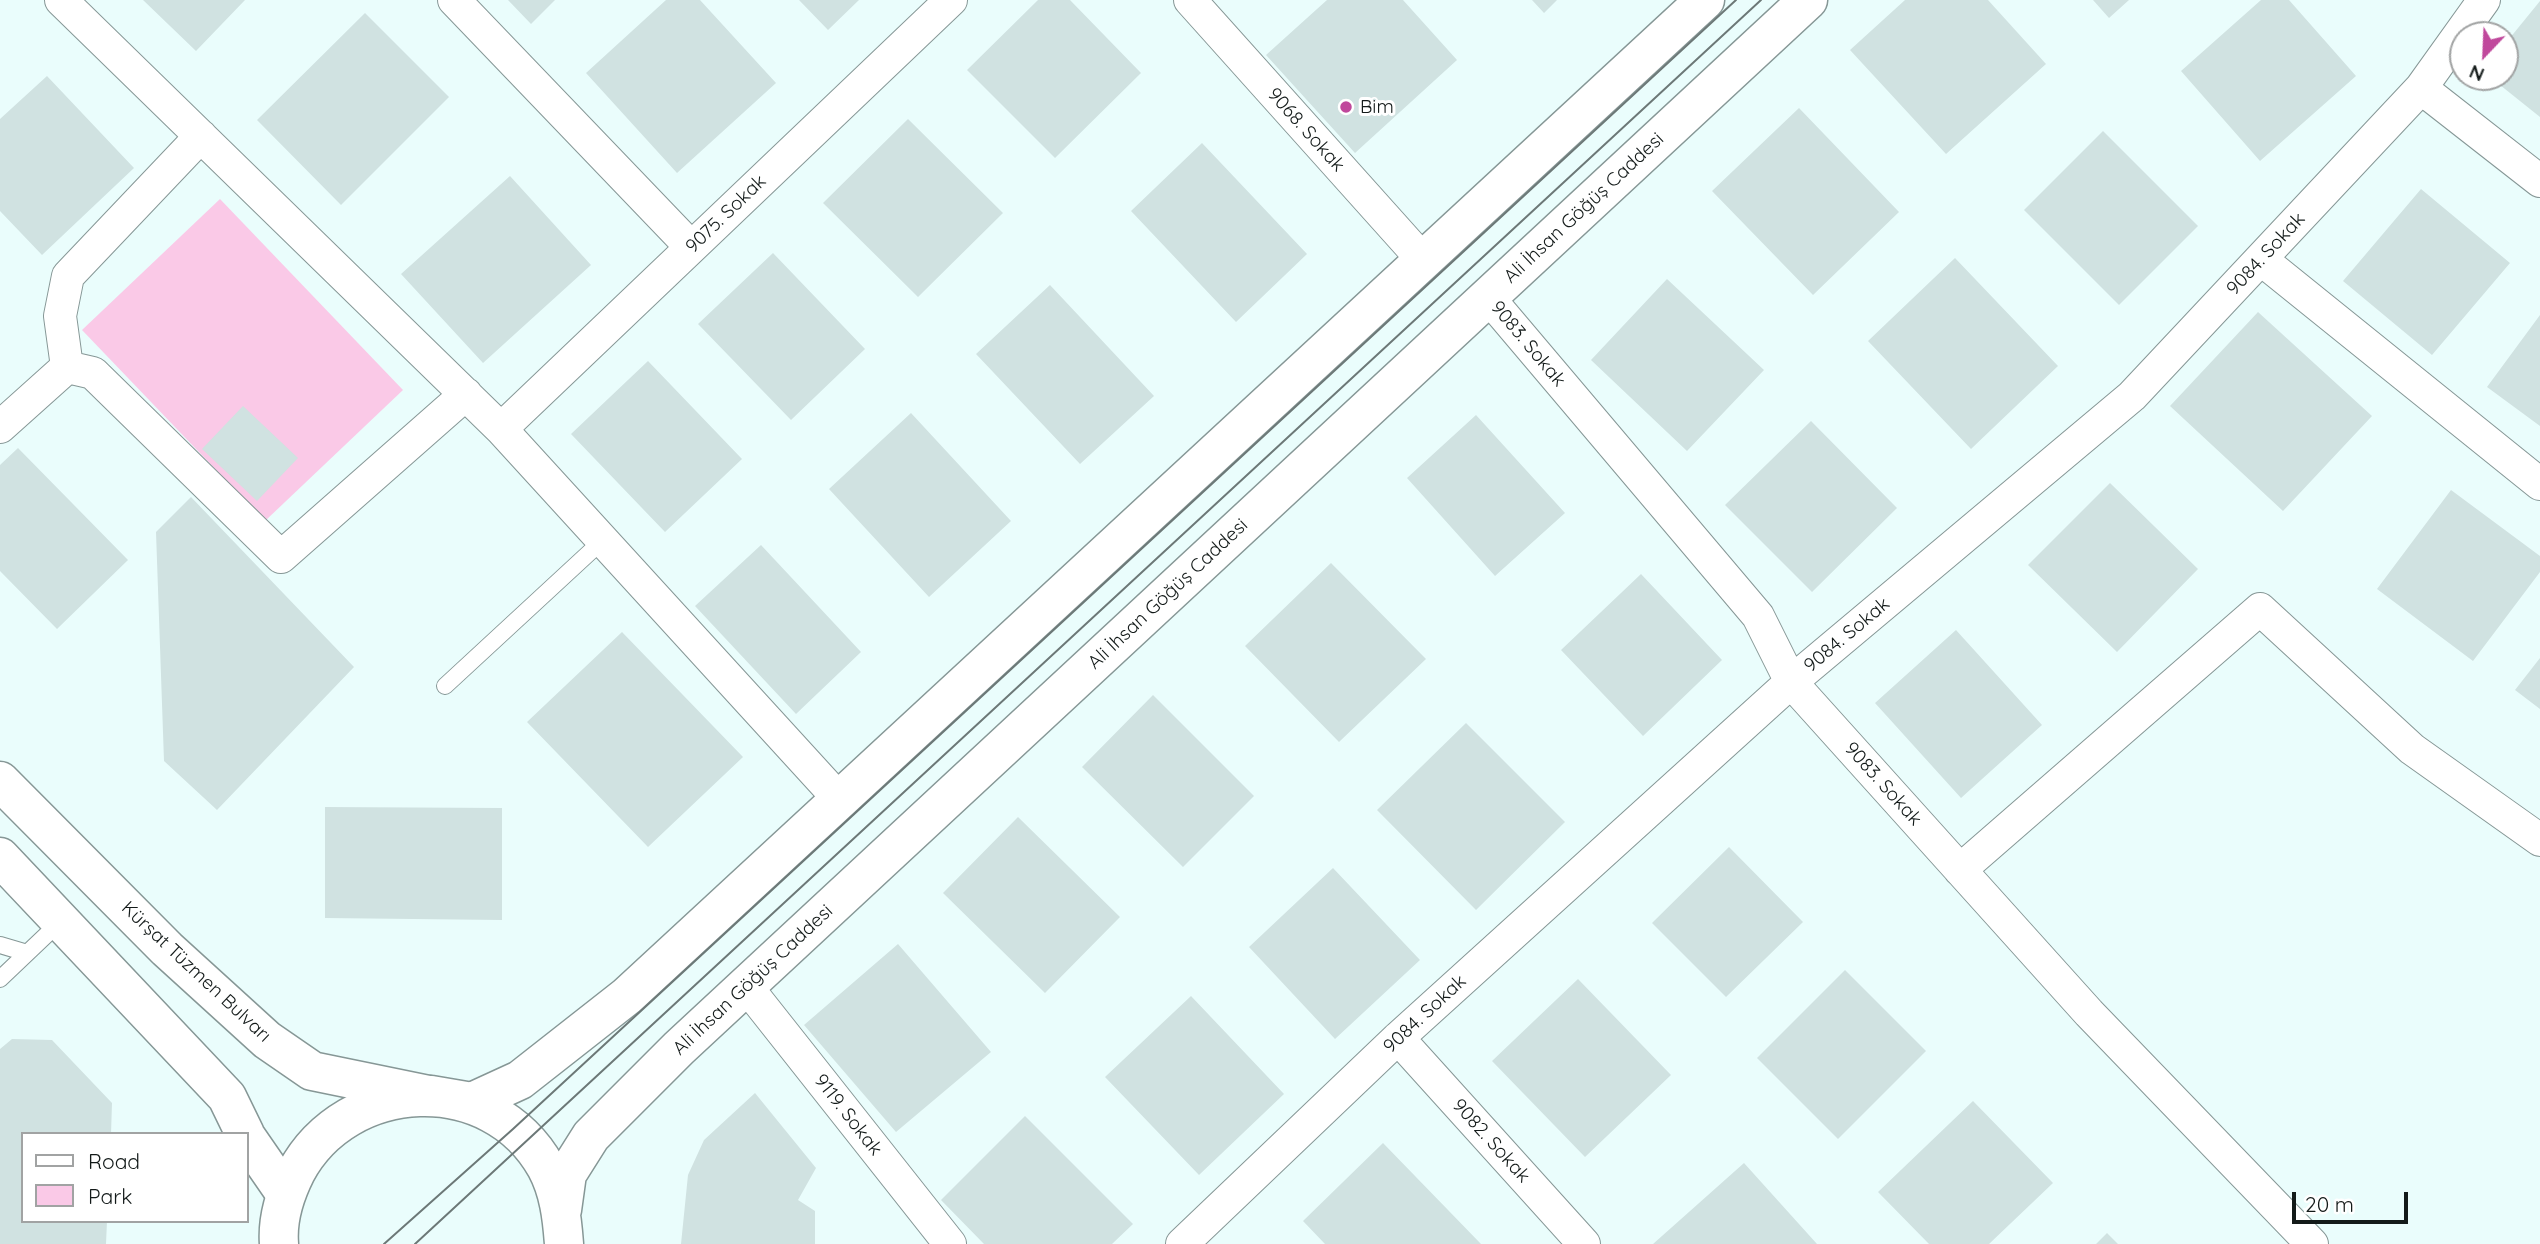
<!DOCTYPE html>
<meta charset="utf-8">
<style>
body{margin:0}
#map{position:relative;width:2540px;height:1244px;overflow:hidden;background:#eafdfc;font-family:Quicksand,sans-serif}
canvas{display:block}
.legend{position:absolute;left:21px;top:1132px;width:228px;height:91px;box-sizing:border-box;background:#fff;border:2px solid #a1a3a3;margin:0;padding:9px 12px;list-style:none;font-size:21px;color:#131a19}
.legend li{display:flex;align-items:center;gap:14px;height:35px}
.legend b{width:35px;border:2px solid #a1a3a3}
.north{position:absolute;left:2449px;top:21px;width:70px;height:70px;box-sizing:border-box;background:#fff;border:2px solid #a1a3a3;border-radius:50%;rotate:203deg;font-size:19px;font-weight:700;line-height:28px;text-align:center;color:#131a19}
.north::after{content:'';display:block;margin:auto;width:24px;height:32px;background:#c0489c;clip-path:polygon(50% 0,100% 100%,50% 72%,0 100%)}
.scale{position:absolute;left:2292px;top:1192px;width:116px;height:32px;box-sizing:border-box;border:4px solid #131a19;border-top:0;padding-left:9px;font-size:21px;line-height:24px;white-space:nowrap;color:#131a19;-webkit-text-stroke:5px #fff;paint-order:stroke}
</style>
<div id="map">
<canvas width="2540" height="1244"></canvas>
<ul class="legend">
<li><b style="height:9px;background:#fff"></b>Road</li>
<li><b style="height:19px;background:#fac9e7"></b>Park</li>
</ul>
<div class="north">N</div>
<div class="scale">20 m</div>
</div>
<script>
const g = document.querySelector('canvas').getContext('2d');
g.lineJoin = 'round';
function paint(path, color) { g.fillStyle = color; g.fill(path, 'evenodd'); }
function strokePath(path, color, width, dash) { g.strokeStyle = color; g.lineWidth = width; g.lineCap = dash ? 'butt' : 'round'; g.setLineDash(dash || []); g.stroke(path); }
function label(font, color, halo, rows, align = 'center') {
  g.font = font + ' Quicksand,sans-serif'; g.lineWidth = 6; g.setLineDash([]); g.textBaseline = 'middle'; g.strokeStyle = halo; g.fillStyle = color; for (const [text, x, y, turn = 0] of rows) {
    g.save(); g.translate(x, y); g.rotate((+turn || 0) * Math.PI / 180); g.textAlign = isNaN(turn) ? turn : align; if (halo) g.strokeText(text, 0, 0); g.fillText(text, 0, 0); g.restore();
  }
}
paint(new Path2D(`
 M220,199L403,390L265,521L82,330Z`), '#fac9e7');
paint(new Path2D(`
 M143,0H245L196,51Z
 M508,0H555L531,24Z
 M666,0H700L776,83L677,173L586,73Z
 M799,0H859L828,30Z
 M1038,0H1070L1141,73L1055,158L967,70Z
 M1327,0H1403L1457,60L1355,153L1266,55Z
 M1532,0H1557L1544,13Z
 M1905,0H1988L2046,64L1946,154L1850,50Z
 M2093,0H2129L2109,18Z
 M2261,0H2289L2356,76L2260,161L2181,71Z
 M2540,1V117L2490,77H2505V44Z
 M365,13L449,97L341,205L257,120Z
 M47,76L134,168L42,255L0,211V119Z
 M1799,108L1899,212L1813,295L1712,191Z
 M908,119L1003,213L918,297L823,203Z
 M2103,131L2198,226L2119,305L2024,210Z
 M1202,143L1307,254L1236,322L1131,211Z
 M510,176L591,265L483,363L401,274Z
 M2421,189L2510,263L2432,355L2343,281Z
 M773,253L865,349L791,420L698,324Z
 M1955,258L2058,366L1971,449L1868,341Z
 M1667,279L1764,370L1687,451L1591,360Z
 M1050,285L1154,396L1080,464L976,354Z
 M2258,312L2372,416L2283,511L2170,406Z
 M2540,315V426L2487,387Z
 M648,361L742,459L665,532L571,434Z
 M243,406L298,458L257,501L202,449Z
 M911,413L1011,521L929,597L829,489Z
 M1476,415L1565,513L1495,576L1407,478Z
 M1811,421L1897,508L1812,592L1725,505Z
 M18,448L128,560L57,629L0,571V465Z
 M2110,483L2198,569L2117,652L2028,565Z
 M2451,490L2540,556V572L2473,661L2377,589Z
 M191,497L354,667L217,810L164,761L156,532Z
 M761,545L861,652L796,714L695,606Z
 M1331,563L1426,659L1339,742L1245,646Z
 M1641,574L1722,660L1643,736L1561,650Z
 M1956,630L2042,725L1961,798L1875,703Z
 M622,632L743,757L648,847L527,722Z
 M2540,658V709L2515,690Z
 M1153,695L1254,796L1183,867L1082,767Z
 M1466,723L1565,822L1476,910L1377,810Z
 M325,807L502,808V920L325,918Z
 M1018,817L1120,917L1045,993L943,893Z
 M1729,847L1803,922L1726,997L1652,923Z
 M1333,868L1420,960L1335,1039L1249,947Z
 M898,944L991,1052L896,1132L804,1025Z
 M1845,970L1926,1051L1838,1139L1757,1058Z
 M1578,979L1671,1075L1585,1157L1492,1061Z
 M1191,996L1284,1094L1199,1175L1105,1077Z
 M12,1039L52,1040L112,1103L111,1134H23V1221H107L106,1244H0V1049Z
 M755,1093L816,1168L798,1200L815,1211V1244H681L688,1175L704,1140Z
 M1973,1101L2053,1183L1989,1244H1929L1878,1192Z
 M1025,1116L1133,1224L1112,1244H984L941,1200Z
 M1383,1143L1481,1244H1325L1303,1221Z
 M1744,1163L1817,1244H1653Z
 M2107,1233L2118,1244H2096Z`), '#d0e2e1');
const service = new Path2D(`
 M445,686L603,540
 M0,945L27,953
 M0,979L61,921`);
const minor = new Path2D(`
 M61,0L501,429L840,800
 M454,0L691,247
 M1190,0L1423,260
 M2421,88L2540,181
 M2262,260L2540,484
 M1488,297L1758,616L1791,682L2089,1013L2312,1244
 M67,367L93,373L281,557L466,394
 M0,427L67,367L60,316L68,276L201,136
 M501,429L951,0
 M1960,870L2260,609L2412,749L2540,840
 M746,986L950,1244
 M1398,1038L1584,1244
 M1182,1244L1398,1038L1791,682L2132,396L2421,88L2484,0`);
const tertiary = new Path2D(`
 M0,781L167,949L267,1040L312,1071L429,1095
 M0,857L227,1097L245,1134
 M247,1138L285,1193`);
const secondary = new Path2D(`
 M431,1095L472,1102L520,1080L627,996L1705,0
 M562,1210L567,1174L591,1136L679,1048L1808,0
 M279,1244C277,1219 285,1194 296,1172C347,1077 491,1069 546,1167C559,1191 562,1217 564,1244`);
strokePath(service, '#869796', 18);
strokePath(minor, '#869796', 34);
strokePath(tertiary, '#869796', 41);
strokePath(secondary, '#869796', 41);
strokePath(service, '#fff', 16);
strokePath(minor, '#fff', 32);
strokePath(tertiary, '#fff', 38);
strokePath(secondary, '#fff', 38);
strokePath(new Path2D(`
 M384,1244L513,1129L1736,0
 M415,1244L1761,0`), '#6c7877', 2);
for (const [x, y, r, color] of [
 [1346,107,7,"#c0489c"]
]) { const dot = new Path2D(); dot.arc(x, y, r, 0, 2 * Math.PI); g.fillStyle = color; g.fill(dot); strokePath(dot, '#fff', 2.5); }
label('19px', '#131a19', '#fff', [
 ["Bim",1360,107]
], 'left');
label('19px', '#131a19', '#fff', [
 ["9068. Sokak",1306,130,48],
 ["Ali İhsan Göğüş Caddesi",1584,208,-43],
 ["9075. Sokak",726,214,-44],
 ["9084. Sokak",2266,254,-47],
 ["9083. Sokak",1528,344,50],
 ["Ali İhsan Göğüş Caddesi",1168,594,-43],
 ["9084. Sokak",1847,635,-40],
 ["9083. Sokak",1883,784,48],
 ["Kürşat Tüzmen Bulvarı",196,972,43],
 ["Ali İhsan Göğüş Caddesi",753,980,-43],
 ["9084. Sokak",1425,1014,-43],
 ["9119. Sokak",848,1115,52],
 ["9082. Sokak",1491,1141,48]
]);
</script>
